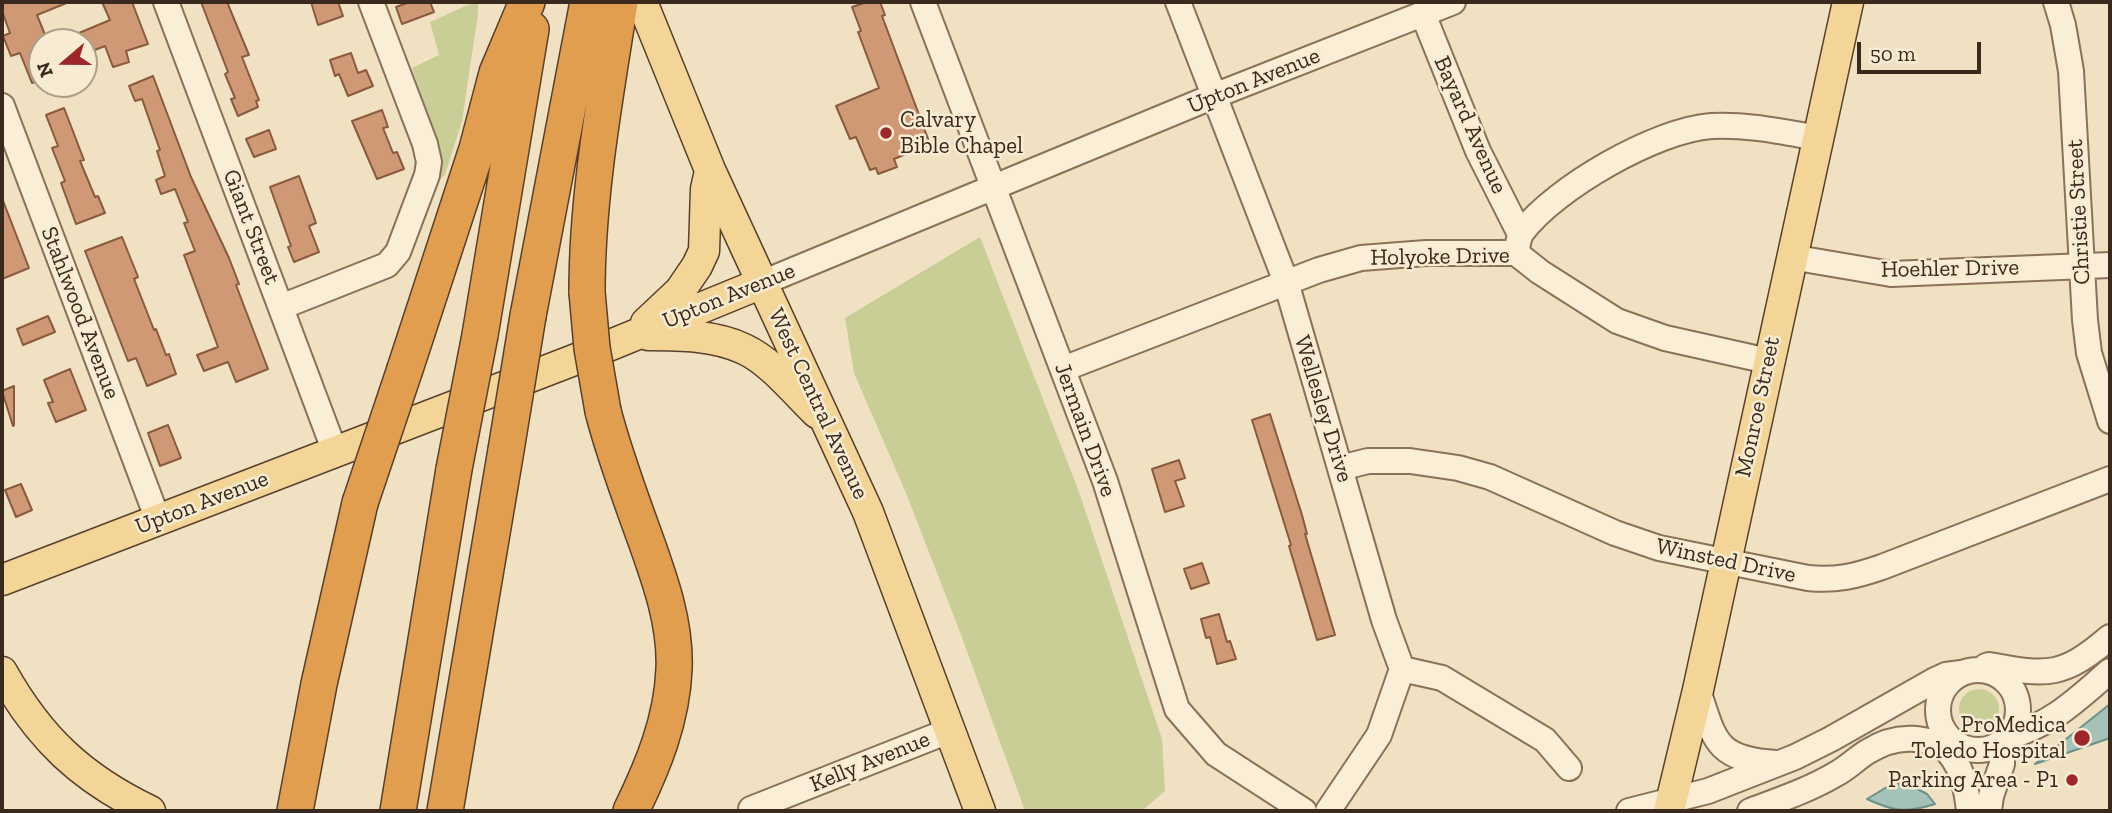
<!DOCTYPE html>
<style>
body{margin:0}
#map{position:relative;width:2112px;height:813px;overflow:hidden;background:#f0e1c2;font-family:"Zilla Slab",serif}
canvas{display:block}
.frame{position:absolute;inset:0;border:4px solid #3a2a1d;pointer-events:none}
.north{position:absolute;left:28px;top:28px;width:70px;height:70px;box-sizing:border-box;background:#f7ebd2;border:2px solid #ab9e8a;border-radius:50%;rotate:250deg;font-size:19px;font-weight:700;line-height:28px;text-align:center;color:#3a2a1d}
.north::after{content:'';display:block;margin:auto;width:24px;height:32px;background:#9c262a;clip-path:polygon(50% 0,100% 100%,50% 72%,0 100%)}
.scale{position:absolute;left:1857px;top:42px;width:124px;height:32px;box-sizing:border-box;border:4px solid #3a2a1d;border-top:0;padding-left:9px;font-size:21px;line-height:24px;white-space:nowrap;color:#3a2a1d;-webkit-text-stroke:5px #f7ebd2;paint-order:stroke}
</style>
<div id="map">
<canvas width="2112" height="813"></canvas>
<div class="frame"></div>
<div class="north">N</div>
<div class="scale">50 m</div>
</div>
<script>
const g = document.querySelector('canvas').getContext('2d');
g.lineJoin = 'round';
function paint(path, color) { g.fillStyle = color; g.fill(path, 'evenodd'); }
function strokePath(path, color, width, dash) { g.strokeStyle = color; g.lineWidth = width; g.lineCap = dash ? 'butt' : 'round'; g.setLineDash(dash || []); g.stroke(path); }
function label(font, color, halo, rows, align = 'center') {
  g.font = font + ' "Zilla Slab",serif'; g.lineWidth = 5; g.setLineDash([]); g.textBaseline = 'middle'; g.strokeStyle = halo; g.fillStyle = color; for (const [text, x, y, turn = 0] of rows) {
    g.save(); g.translate(x, y); g.rotate((+turn || 0) * Math.PI / 180); g.textAlign = isNaN(turn) ? turn : align; if (halo) g.strokeText(text, 0, 0); g.fillText(text, 0, 0); g.restore();
  }
}
paint(new Path2D(`
 M470,2H478V14L462,121L445,175L439,179L442,158L412,68L439,55L430,22L470,4Z
 M980,237L1079,492L1162,739L1165,791L1142,811H1025L960,632L906,493L854,373L845,318Z
 M1959 709a20 20 0 1 1 40 0a20 20 0 1 1-40 0Z`), '#c9ce96');
const water = new Path2D(`
 M2110,704V738L2035,764L2041,759Z
 M1904,782L1927,794L1935,804C1906,813 1895,812 1867,799L1887,787Z`);
paint(water, '#a5c2b9');
strokePath(water, '#6b9186', 2);
const building = new Path2D(`
 M2,2H69L37,15L48,42H42L38,46L42,55V80L32,83L20,53L11,56L3,36L10,33L2,11Z
 M102,2H132L148,44L126,51L129,62L113,67L105,46L87,53L79,33L110,20Z
 M201,2H227L249,55L242,57L259,100L256,101L258,107L238,116L231,99L235,98L225,74L228,72Z
 M311,2H338L343,16L318,25Z
 M410,2H430L434,12L402,24L396,7Z
 M867,2H880L885,15L882,16L930,144L894,159L897,167L878,174L876,168L870,170L856,137L850,139L836,106L879,88L858,32L861,31L852,7Z
 M351,53L358,73L366,70L373,86L348,96L339,74L335,76L330,60Z
 M153,76L191,177L229,258L239,284L236,285L268,369L236,382L228,362L204,371L197,355L218,347L184,255L195,251L184,223L188,222L175,189L161,194L156,180L165,176L157,151L160,150L142,99L135,101L129,86Z
 M64,108L84,160L80,161L95,197L98,196L105,213L76,224L61,183L65,181L52,148L58,146L46,115Z
 M382,110L388,127L383,128L393,153L397,152L404,169L377,179L352,121Z
 M269,130L276,149L254,157L246,139Z
 M299,176L316,223L309,226L319,252L294,262L288,247L291,246L270,187Z
 M2,198L29,268L2,279Z
 M122,237L138,277L134,279L154,330L156,329L166,355L169,354L176,374L147,386L136,358L128,361L85,251Z
 M48,316L55,332L23,345L17,329Z
 M70,369L86,410L56,422L48,403L53,402L44,380Z
 M14,386V425L13,426L2,391Z
 M1270,414L1302,515L1307,534H1305L1335,635L1317,640L1289,546L1291,545L1252,420Z
 M168,425L181,458L160,466L148,433Z
 M1179,460L1185,478L1175,481L1184,506L1165,512L1152,469Z
 M21,484L32,510L16,517L5,490Z
 M1202,563L1209,583L1191,589L1184,569Z
 M1219,614L1227,642L1230,641L1236,659L1217,664L1210,637L1206,638L1201,619Z`);
paint(building, '#cf9976');
strokePath(building, '#8a5a3d', 2);
const minor = new Path2D(`
 M166,2L335,452
 M923,2L1105,481L1177,709L1216,754L1304,811
 M1178,2L1286,282L1384,620L1402,669L1379,735L1328,811
 M2056,2L2063,25L2071,71L2085,320L2089,353L2110,421
 M1423,14L1478,151L1520,234
 M2,106L158,520
 M1516,253C1518,246 1518,238 1522,232C1555,188 1656,130 1711,126C1747,124 1783,132 1818,138
 M1791,257L1891,274L2110,265
 M762,283L1214,96L1453,2
 M281,307L387,265L398,252L427,175L429,162L425,144L371,2
 M1063,369L1319,270L1361,258L1426,253H1516L1540,272L1617,321L1665,338L1768,361
 M1340,468L1368,461H1410L1458,468L1490,477L1615,533L1659,548L1808,578C1836,581 1856,576 1882,567L2110,479
 M1986,666L1989,665C2049,676 2063,677 2110,637
 M1402,669L1442,678L1545,740L1569,768
 M1938 710a40 40 0 1 1 80 0a40 40 0 1 1-80 0Z
 M1698,690C1715,742 1716,759 1776,763
 M2008,737C2053,724 2076,700 2110,671
 M1942,745C1962,765 1966,784 1969,811
 M751,809L951,730
 M1629,811L1708,791L1795,757L1831,739L1935,680L1946,675L1961,673
 M1750,811C1779,800 1809,790 1836,774C1847,768 1856,759 1867,752C1902,730 1925,739 1960,752
 M1989,811L1991,796L2002,764V742`);
const major = new Path2D(`
 M642,2L710,170L868,512L980,811
 M646,323L680,291L697,266L704,251L706,189L710,171
 M648,335C679,335 715,335 744,349C772,362 794,391 817,413
 M2,580L574,360L762,283
 M2,672C39,738 81,778 150,811
 M1669,811L1698,690L1848,2`);
const highway = new Path2D(`
 M587,292C587,195 605,98 620,2
 M528,316L588,2
 M480,335L531,29
 M405,369L477,149L497,73L527,2
 M603,411C614,454 630,496 645,538C660,580 676,624 674,669C672,720 653,766 631,811
 M295,811L319,684L360,503
 M398,811L454,469
 M445,811L506,450`);
strokePath(minor, '#8a7258', 28);
strokePath(major, '#58402d', 33);
strokePath(highway, '#58402d', 38);
strokePath(minor, '#faeed6', 24);
strokePath(major, '#f4d598', 30);
strokePath(highway, '#e29e4f', 35);
const highwayBridge = new Path2D(`
 M587,292L592,348L603,411
 M506,450L528,316
 M454,469L480,335
 M360,503L405,369`);
strokePath(highwayBridge, '#58402d', 38, []);
strokePath(highwayBridge, '#e29e4f', 35);
for (const [x, y, r, color] of [
 [886,133,7,"#9c262a"],
 [2082,738,9,"#9c262a"],
 [2072,780,7,"#9c262a"]
]) { const dot = new Path2D(); dot.arc(x, y, r, 0, 2 * Math.PI); g.fillStyle = color; g.fill(dot); strokePath(dot, '#f7ebd2', 2.5); }
label('23px', '#3a2a1d', '#f7ebd2', [
 ["Upton Avenue",1254,81,-22],
 ["Bayard Avenue",1470,125,66],
 ["Christie Street",2079,212,-93],
 ["Giant Street",251,227,69],
 ["Holyoke Drive",1440,257,-1],
 ["Hoehler Drive",1950,269,-1],
 ["Upton Avenue",729,296,-22],
 ["Stahlwood Avenue",80,313,69],
 ["West Central Avenue",818,404,65],
 ["Monroe Street",1758,407,-78],
 ["Wellesley Drive",1323,409,73],
 ["Jermain Drive",1085,430,70],
 ["Upton Avenue",202,503,-21],
 ["Winsted Drive",1726,561,12],
 ["Kelly Avenue",870,762,-22]
]);
label('23px', '#3a2a1d', '#f7ebd2', [
 ["Calvary",900,120,"left"],
 ["Bible Chapel",900,146,"left"],
 ["ProMedica",2066,725],
 ["Toledo Hospital",2066,751],
 ["Parking Area - P1",2058,780]
], 'right');
</script>
